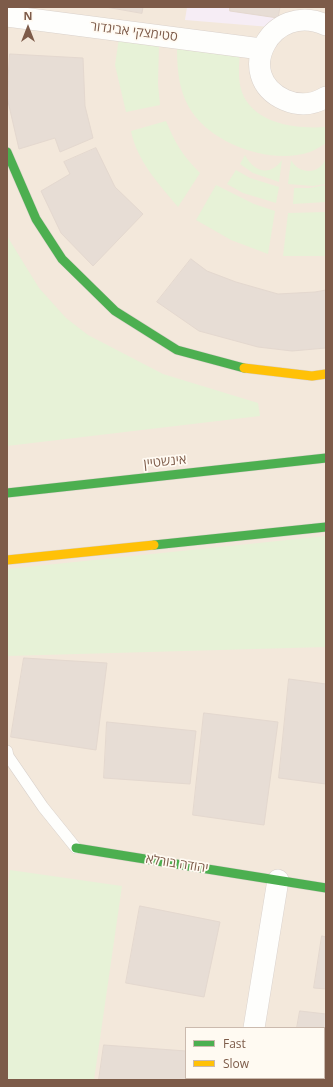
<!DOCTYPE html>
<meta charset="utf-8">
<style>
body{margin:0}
#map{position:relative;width:333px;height:1087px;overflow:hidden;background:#faf5ee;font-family:"Open Sans",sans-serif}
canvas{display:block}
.frame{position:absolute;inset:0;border:8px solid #7d5b49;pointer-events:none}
.legend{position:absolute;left:185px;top:1027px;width:140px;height:52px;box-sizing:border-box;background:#fffaf2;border:1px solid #cbbaae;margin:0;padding:5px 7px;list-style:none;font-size:12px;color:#7d5b49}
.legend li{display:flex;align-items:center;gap:8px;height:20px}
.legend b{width:20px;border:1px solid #cbbaae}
.north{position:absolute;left:8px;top:8px;width:40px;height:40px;-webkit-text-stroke:3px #fffaf2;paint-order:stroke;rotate:0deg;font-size:11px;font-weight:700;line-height:16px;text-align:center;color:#7d5b49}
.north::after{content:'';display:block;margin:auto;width:14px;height:18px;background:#7d5b49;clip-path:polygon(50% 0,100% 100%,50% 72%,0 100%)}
</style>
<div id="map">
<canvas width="333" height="1087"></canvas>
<div class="frame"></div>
<ul class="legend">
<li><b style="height:5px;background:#4caf50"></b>Fast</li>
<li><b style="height:5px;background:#ffc107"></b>Slow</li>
</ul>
<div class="north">N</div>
</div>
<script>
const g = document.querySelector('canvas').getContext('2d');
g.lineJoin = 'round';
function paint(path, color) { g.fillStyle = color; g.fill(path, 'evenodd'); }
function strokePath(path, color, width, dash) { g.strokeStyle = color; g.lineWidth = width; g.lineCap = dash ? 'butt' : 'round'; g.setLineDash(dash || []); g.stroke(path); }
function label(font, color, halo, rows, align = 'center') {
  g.font = font + ' "Open Sans",Heebo,sans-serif'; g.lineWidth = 3.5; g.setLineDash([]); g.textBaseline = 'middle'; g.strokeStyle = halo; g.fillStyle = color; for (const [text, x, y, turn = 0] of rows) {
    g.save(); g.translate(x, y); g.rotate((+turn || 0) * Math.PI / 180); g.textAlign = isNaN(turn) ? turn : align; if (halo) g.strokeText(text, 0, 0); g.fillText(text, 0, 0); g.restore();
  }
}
paint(new Path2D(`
 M7,7H326V1080H7ZM186,1028H324V1078H186Z`), '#f3e8db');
paint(new Path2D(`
 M187,7H280L278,18L270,27L185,20Z`), '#f6edf5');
paint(new Path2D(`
 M119,38L159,44L158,84L160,105L126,112L115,65Z
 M177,44L240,51C239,66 237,83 244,97C259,125 298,129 326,127V143C321,146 315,150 310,152C272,165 214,145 192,112C178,91 177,68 177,44Z
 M166,121C175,143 183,156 200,173L178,207C159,184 137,161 131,131Z
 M245,155C254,172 270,177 282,160L279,182L253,173L240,164Z
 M326,158V184L313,186L288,184L291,160C299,175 320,175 326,158Z
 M236,170L250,178L279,187L276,203L243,193L227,184Z
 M216,185L254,204L275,211L268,254L231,240L196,220Z
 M326,185V202L293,204L294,188H309Z
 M326,212V256H283L288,213Z
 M7,236L39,288L66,318L88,335L163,374L258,403L260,416L7,446Z
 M326,536V647L7,656V569Z
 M10,870L122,886L94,1080H7V891Z`), '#e7f2d7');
const building = new Path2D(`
 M106,7H143L142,13Z
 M230,7H280L278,18L230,11Z
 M10,54L83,58L85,106L93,138L60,152L55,138L19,149L7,97Z
 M96,148L115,187L143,214L93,266L61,233L41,191L70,174L64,162Z
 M191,259L207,271L236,282L278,294L315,292L326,290V348L292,351L258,347L199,331L157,302Z
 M24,658L107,663L96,750L11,737Z
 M289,679L326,684V784L279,778Z
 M204,713L278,722L264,825L193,815Z
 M107,722L196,731L190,784L104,778Z
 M140,906L220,922L204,997L126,983Z
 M322,936L326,937V989L314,988Z
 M300,1011L326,1014V1080H288V1078H324V1028H297Z
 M104,1045L186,1051V1078H196V1080H99Z`);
paint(building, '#e7ddd5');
strokePath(building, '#e4d8cf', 1);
const lane = new Path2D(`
 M7,751L8,756L43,807L76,848`);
const street = new Path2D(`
 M7,16L261,49
 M326,25C272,0 231,76 285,100C299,106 313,105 326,97
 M254,1028L278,880
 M246,1080V1078`);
const fast = new Path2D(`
 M7,152L36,219L62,259L115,311L177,350L244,368
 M7,493L326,458
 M154,545L326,527
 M76,848L326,888`);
const slow = new Path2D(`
 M244,368L312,376L326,374
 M7,560L154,545`);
strokePath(lane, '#dad2cc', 12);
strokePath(street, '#dad2cc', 22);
strokePath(fast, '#dad1ca', 10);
strokePath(slow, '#dad1ca', 10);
strokePath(lane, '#fefefc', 11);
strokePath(street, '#fefefc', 21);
strokePath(fast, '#4caf50', 9);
strokePath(slow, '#ffc107', 9);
label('13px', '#7d5b49', '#fffaf2', [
 ["סטימצקי אביגדור",134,32,7],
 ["אינשטיין",165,462,-6],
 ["יהודה בורלא",177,864,9]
]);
</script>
